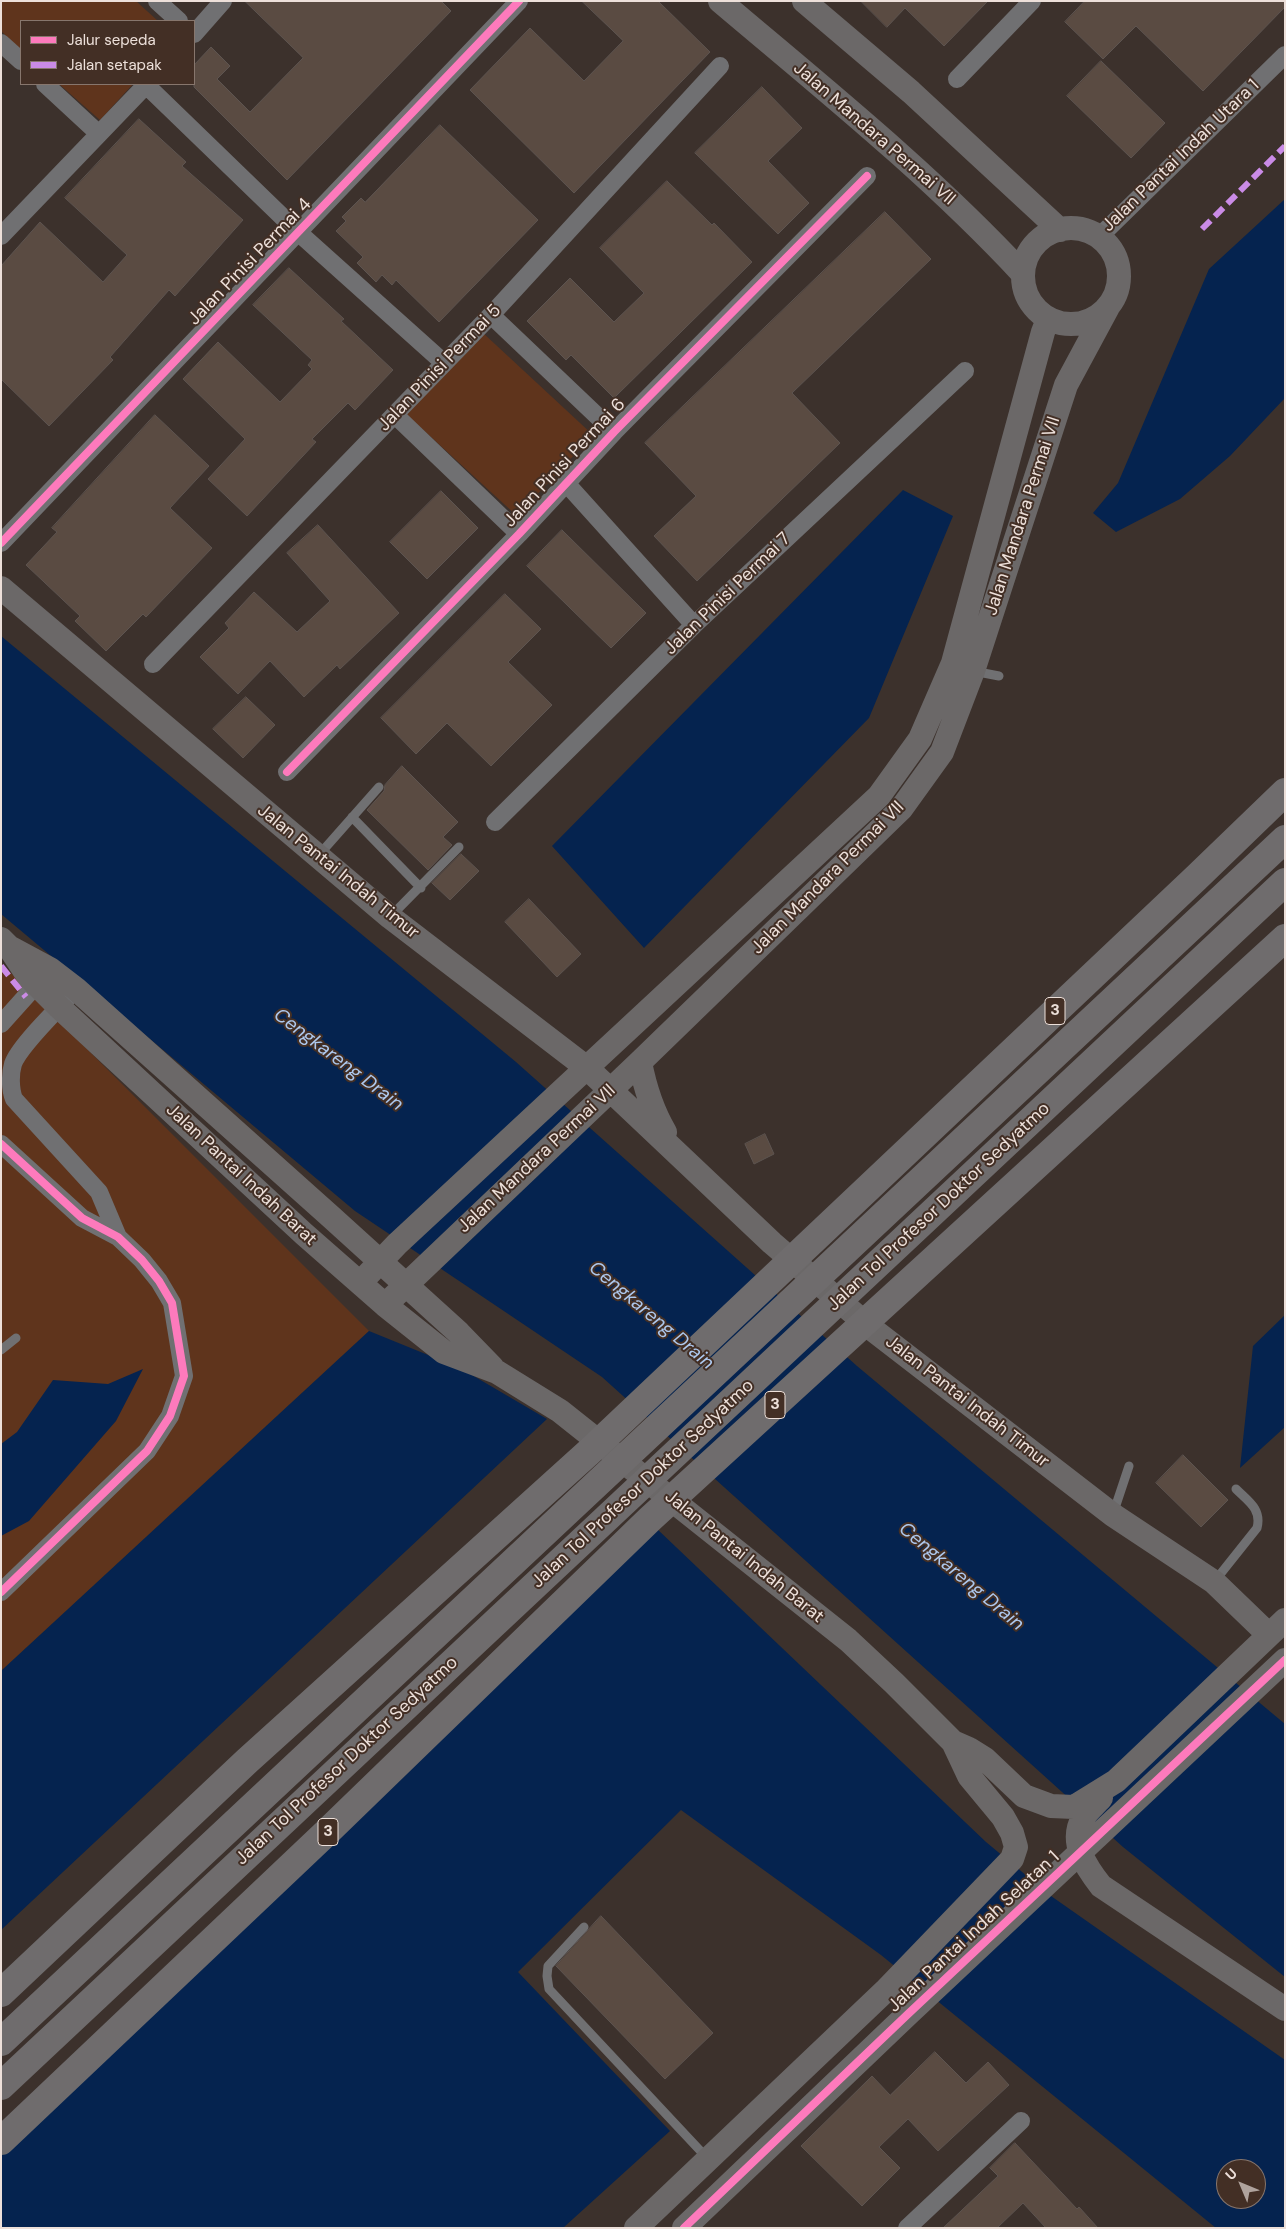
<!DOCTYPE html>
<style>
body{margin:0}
#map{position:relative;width:1286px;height:2229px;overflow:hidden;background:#3c312c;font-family:"DM Sans",sans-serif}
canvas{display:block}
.frame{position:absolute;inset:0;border:2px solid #ede0da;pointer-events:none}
.legend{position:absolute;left:20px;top:20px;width:175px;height:65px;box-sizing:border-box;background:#432f25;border:1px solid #87766d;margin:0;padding:6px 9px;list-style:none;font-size:15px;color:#ede0da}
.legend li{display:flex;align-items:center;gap:10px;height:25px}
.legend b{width:25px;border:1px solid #87766d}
.north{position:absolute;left:1216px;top:2159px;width:50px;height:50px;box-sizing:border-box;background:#432f25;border:1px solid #87766d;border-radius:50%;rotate:315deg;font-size:14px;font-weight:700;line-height:20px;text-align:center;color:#ede0da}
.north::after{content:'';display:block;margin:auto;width:18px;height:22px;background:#afa39d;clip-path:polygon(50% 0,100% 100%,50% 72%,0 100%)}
</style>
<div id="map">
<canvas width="1286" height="2229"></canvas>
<div class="frame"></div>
<ul class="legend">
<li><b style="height:6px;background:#fd7abc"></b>Jalur sepeda</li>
<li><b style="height:6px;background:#ca8be6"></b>Jalan setapak</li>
</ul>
<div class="north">U</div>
</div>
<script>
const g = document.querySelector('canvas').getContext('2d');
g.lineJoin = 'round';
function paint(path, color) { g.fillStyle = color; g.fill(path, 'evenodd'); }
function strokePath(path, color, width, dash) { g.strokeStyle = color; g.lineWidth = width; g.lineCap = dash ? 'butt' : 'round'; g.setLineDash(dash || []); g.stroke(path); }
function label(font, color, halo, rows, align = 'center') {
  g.font = font + ' "DM Sans",sans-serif'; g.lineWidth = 4; g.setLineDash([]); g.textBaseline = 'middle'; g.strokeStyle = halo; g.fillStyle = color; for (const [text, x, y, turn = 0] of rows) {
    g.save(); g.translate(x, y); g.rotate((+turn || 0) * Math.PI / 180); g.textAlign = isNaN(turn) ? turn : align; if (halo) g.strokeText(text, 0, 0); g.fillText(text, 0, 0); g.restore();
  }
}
paint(new Path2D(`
 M1,1H136L158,21H21V50L1,31Z
 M59,84H133L100,120Z
 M482,332L593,435L517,516L406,414Z
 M1,963L369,1331L1,1671Z`), '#5f341c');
paint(new Path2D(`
 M1285,199V398L1230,456L1180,499L1116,532L1093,513L1118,483L1209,269Z
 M903,490L953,516L869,718L644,948L552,846Z
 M1,636L516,1062L857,1366L1285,1724V1977L1123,1847L602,1377L355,1211L1,914Z
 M1285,1315V1427L1240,1468L1253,1346Z
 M369,1331L460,1368L547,1419L1,1930V1671Z
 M143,1369L116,1421L29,1521L1,1536V1444L17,1432L53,1380L108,1384Z
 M656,1528L986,1842L1051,1896L1285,2060V2228H1216L881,1955L681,1810L518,1972L670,2131L563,2228H1V2147ZM1226,2169H1256V2199H1226Z`), '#05234f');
const building = new Path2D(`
 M245,1H441L451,11L287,180L194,87V65L211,47L230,66L217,79L250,112L303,58Z
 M582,1H658L710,52L574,193L470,90L530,28L584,81L623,41Z
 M861,1H988L944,46L905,8L887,27Z
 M1085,1H1285V7L1203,91L1136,26L1103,59L1065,22Z
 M1101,61L1165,123L1131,158L1067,96Z
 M762,87L802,128L768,161L809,203L778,234L695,153Z
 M139,119L186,162L182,166L243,220L175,296L169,290L110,357L113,360L49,426L1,379V266L40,222L103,282L127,255L65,198Z
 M440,125L538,220L439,322L396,280L392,285L382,275L376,282L357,263L363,257L336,231L346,221L342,217L361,198L365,202Z
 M667,181L712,225L714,223L752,262L614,398L571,355L566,360L527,321L570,278L614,322L644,293L600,248Z
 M885,212L931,259L792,393L840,443L697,581L654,536L696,496L645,443Z
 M289,268L344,319L341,321L393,370L355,410L348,403L312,439L316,442L247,516L208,479L245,439L183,379L218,342L280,402L312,369L308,365L312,360L253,305Z
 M155,415L209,466L170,508L212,548L146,617L143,614L106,651L75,621L80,616L26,565L57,532L52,528Z
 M441,491L478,528L427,579L390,542Z
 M318,525L399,613L340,669L337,665L304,697L270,661L238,694L200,657L229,628L225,623L254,592L297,632L330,601L287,553Z
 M562,530L646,613L611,648L527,566Z
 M505,594L541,629L508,662L552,705L491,766L447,723L416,754L381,718Z
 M246,697L275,725L243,758L213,729Z
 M402,766L458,822L443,837L452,845L428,870L367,810L384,791L385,785Z
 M461,854L479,871L450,900L432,883Z
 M529,899L581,954L557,977L505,922Z
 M765,1134L774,1154L754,1164L745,1144Z
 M1183,1455L1228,1500L1201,1527L1156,1483Z
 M601,1916L713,2033L665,2079L556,1966Z
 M935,2052L966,2083L988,2062L1009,2085L938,2151L908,2119L879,2147L900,2168L862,2206L801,2146L872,2076L890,2095Z
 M1015,2143L1077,2209L1079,2207L1098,2228H1046L1023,2203L997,2228H943L998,2176L990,2168Z`);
paint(building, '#5a4b42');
strokePath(building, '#5d5450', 1);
strokePath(new Path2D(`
 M973,671L999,676
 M352,817L421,888
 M318,856L379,787
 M390,917L459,847
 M1,1350L16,1338
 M1113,1514L1129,1466
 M1214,1582L1257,1528C1262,1509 1248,1501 1236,1489
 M584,1927L548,1966L547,1976L549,1989L708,2159`), '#707072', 9);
strokePath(new Path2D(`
 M157,1L179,21
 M194,34L223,1
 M1,43L21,61
 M957,79L1032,1
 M45,84L99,134
 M146,85L299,233L444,363
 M1,236L147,84
 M1099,237L1285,55
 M491,315L614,432
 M395,415L519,534
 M566,483L694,625
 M1,543L519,1
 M153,664L491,315L720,66
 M287,772L519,534L614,432L867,176
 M495,822L694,625L965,371
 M66,1000C53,1014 19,1047 13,1064C10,1074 10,1089 14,1099L99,1192L118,1237
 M1,1024L45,975
 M1,1144L82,1218L118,1237L142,1260L159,1281L172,1303L184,1376L170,1416L147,1451L1,1592
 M907,2228L1021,2121`), '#707072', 18);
strokePath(new Path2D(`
 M720,1C824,89 930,174 1023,274
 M804,1L911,92L1060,230
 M1023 276a48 48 0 1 1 96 0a48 48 0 1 1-96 0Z
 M1,588L390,917L587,1068L772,1243L872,1329L1113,1515L1214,1582L1269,1635
 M1,939L9,947L28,976L59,1007L304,1234L385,1305L444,1352L497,1372L560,1411L848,1640L894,1683L953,1742L969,1776L1003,1817L1012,1833L1016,1847L1012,1859L885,1991L636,2228
 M11,948L50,969L76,989L330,1216L459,1333L492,1367
 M640,1062C645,1088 652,1110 665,1132
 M360,1283L397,1244L879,796L920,739L953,663L1043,332L1048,319
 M385,1305L640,1062L901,809L942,752L973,671L1066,385L1108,307
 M953,1742L969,1749L985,1759L1024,1796L1051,1806L1074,1807L1116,1781L1285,1620
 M1101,1798C1095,1805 1087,1811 1083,1818C1069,1842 1086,1867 1101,1886L1285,2009
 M684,2228L908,2014L1285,1660`), '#6b6868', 24);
strokePath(new Path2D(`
 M1,1993L247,1761L589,1452L1196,878L1285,792
 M1,2042L1285,839
 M1,2086L1285,882
 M1,2141L327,1832L650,1519L1285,938`), '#6f6c6d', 28);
strokePath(new Path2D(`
 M1202,229L1285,146
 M1,966L26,997`), '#ca8be6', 6, [12, 6]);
strokePath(new Path2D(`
 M1,543L519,1
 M287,772L519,534L614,432L867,176
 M1,1144L82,1218L118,1237L142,1260L159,1281L172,1303L184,1376L170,1416L147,1451L1,1592
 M684,2228L908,2014L1285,1660`), '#fd7abc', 8);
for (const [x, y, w] of [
 [1055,1011,20],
 [775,1405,20],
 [328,1832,20]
]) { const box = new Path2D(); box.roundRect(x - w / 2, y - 13.5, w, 27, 4); g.fillStyle = '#432f25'; g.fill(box); strokePath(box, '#ede0da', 1); }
label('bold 16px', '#ede0da', null, [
 ["3",1055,1011],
 ["3",775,1405],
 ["3",328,1832]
]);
label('18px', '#ede0da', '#432f25', [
 ["Jalan Mandara Permai VII",874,134,41],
 ["Jalan Pantai Indah Utara 1",1181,156,-44],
 ["Jalan Pinisi Permai 4",250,262,-46],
 ["Jalan Pinisi Permai 5",440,368,-46],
 ["Jalan Pinisi Permai 6",565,463,-47],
 ["Jalan Mandara Permai VII",1023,516,-72],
 ["Jalan Pinisi Permai 7",728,594,-44],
 ["Jalan Pantai Indah Timur",338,872,39],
 ["Jalan Mandara Permai VII",828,878,-45],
 ["Jalan Mandara Permai VII",537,1159,-43],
 ["Jalan Pantai Indah Barat",241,1175,43],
 ["Jalan Tol Profesor Doktor Sedyatmo",939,1207,-43],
 ["Jalan Pantai Indah Timur",967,1402,38],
 ["Jalan Tol Profesor Doktor Sedyatmo",643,1484,-43],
 ["Jalan Pantai Indah Barat",744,1557,39],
 ["Jalan Tol Profesor Doktor Sedyatmo",347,1761,-43],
 ["Jalan Pantai Indah Selatan 1",974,1932,-43]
]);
label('italic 19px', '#adc8ee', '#432f25', [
 ["Cengkareng Drain",338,1060,37],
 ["Cengkareng Drain",651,1316,40],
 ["Cengkareng Drain",961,1577,40]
]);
</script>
